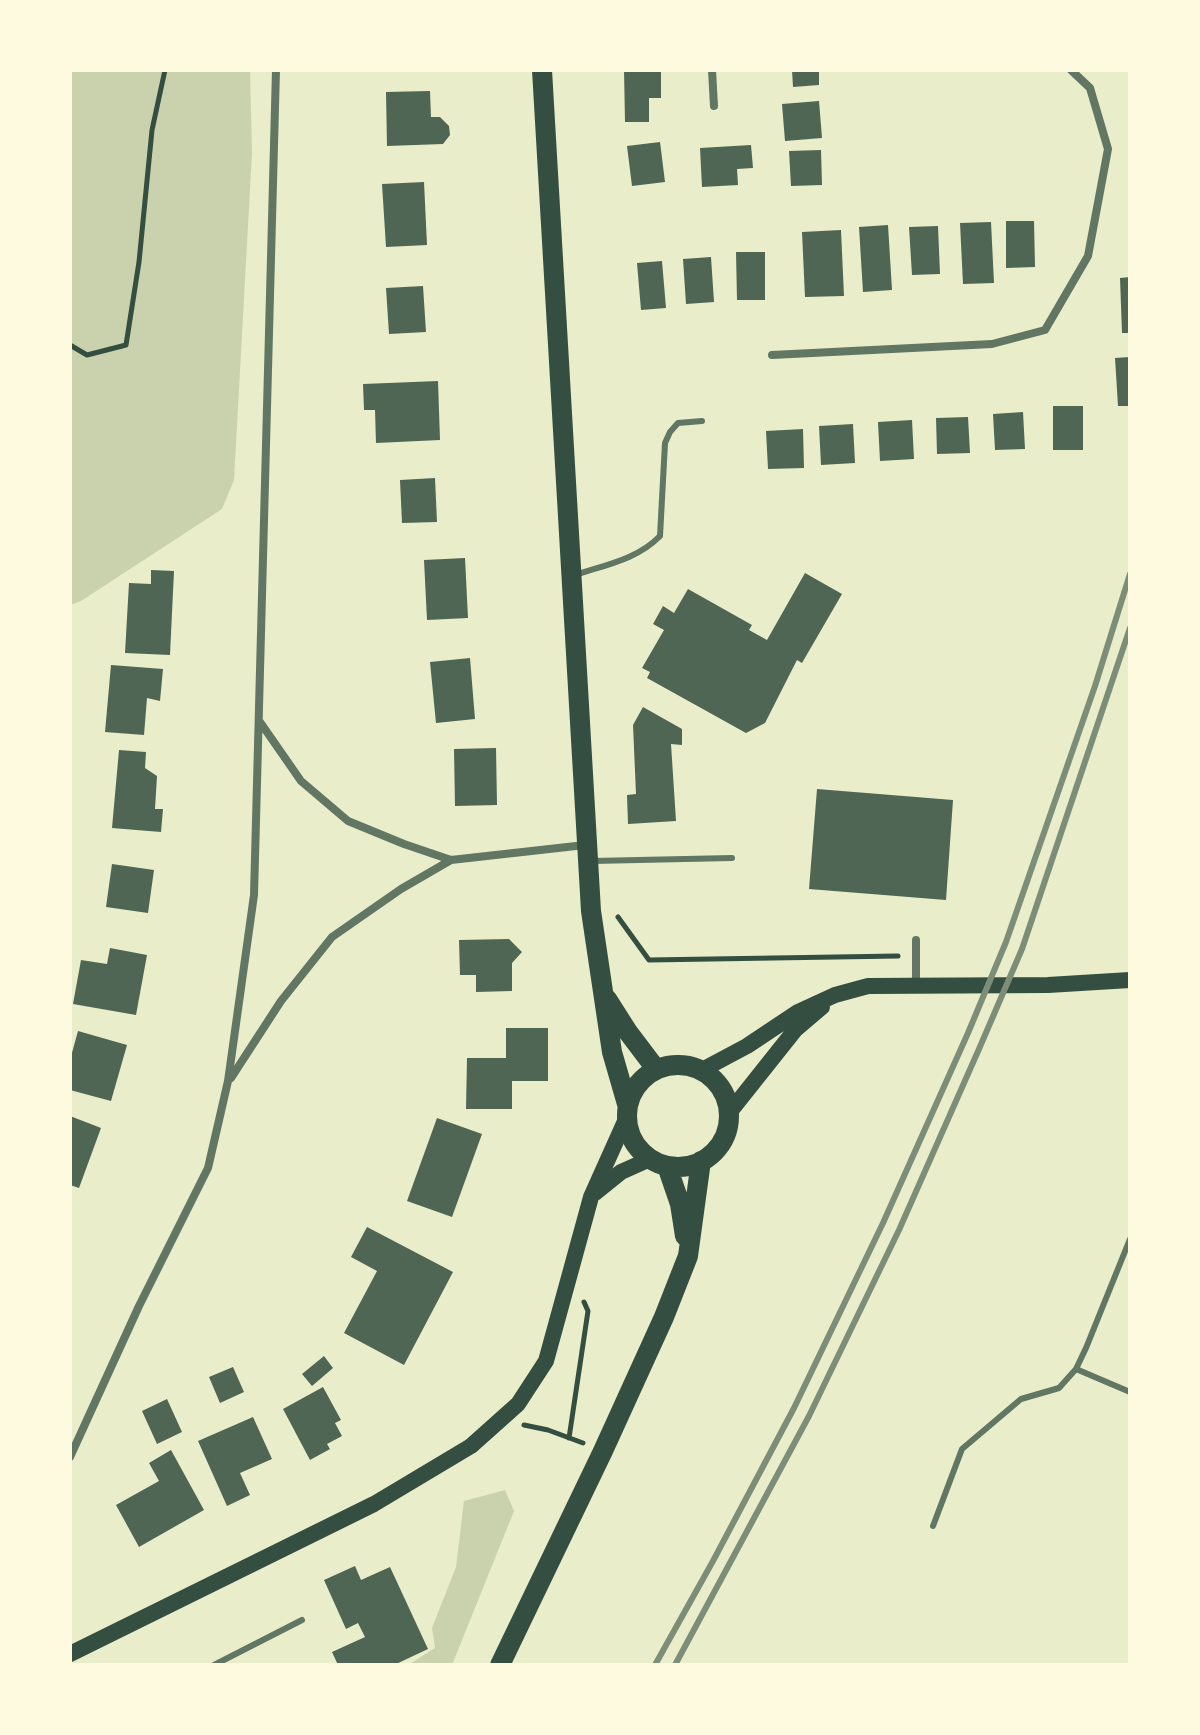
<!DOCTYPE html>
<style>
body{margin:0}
#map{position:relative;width:1200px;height:1735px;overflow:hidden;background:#e9edc9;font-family:"Work Sans",sans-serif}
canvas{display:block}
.frame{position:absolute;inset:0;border:72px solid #fefae0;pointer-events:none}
</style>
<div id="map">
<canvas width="1200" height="1735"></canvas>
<div class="frame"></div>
</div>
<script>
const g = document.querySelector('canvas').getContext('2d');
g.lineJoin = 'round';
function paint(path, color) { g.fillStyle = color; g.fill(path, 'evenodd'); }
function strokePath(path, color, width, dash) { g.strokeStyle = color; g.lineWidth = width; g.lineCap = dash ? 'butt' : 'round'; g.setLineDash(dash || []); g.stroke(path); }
paint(new Path2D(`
 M70,70H250L252,153L234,480L222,509L81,601L70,605Z
 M505,1490L514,1511L452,1665H408L435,1648L432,1628L456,1567L464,1501Z`), '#cad2ad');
paint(new Path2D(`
 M624,70H661V98H649V122H625Z
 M792,70H819V85L793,87Z
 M430,91L431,117H440L449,126L450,135L443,144L387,146L386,92Z
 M819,101L822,138L785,141L782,104Z
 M660,142L665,182L632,186L627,146Z
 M751,145L753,168L737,169L738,185L702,187L700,148Z
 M821,150L822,185L791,186L789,151Z
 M424,182L427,245L386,247L382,184Z
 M1006,221H1034L1035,267L1006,268Z
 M991,222L994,283L963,284L960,223Z
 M888,225L892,290L863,292L859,227Z
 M938,226L940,274L912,275L909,227Z
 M841,230L844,296L805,297L802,232Z
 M736,252H765V300H737Z
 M711,257L714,302L686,304L683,259Z
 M662,261L666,308L641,310L637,263Z
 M1130,277V333H1122L1120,278Z
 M423,286L426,332L389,334L386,288Z
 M1130,357V406H1118L1115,358Z
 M438,381L440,440L376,443L375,410H364L363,384Z
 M1053,406H1083V450H1053Z
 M1023,412L1025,449L995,450L993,414Z
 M968,417L970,453L937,454L936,418Z
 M912,420L914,459L880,461L878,422Z
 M853,424L855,463L821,465L819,426Z
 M803,429L804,468L768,469L766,431Z
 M435,478L437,522L402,523L400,480Z
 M465,558L468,618L427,620L424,560Z
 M151,570L174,571L170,655L125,653L129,583L151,584Z
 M805,573L842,594L802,663L797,660L765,723L746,733L647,678L650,672L642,668L664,630L653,624L663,606L674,613L688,589L752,625L749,630L767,640Z
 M470,658L475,719L436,723L430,662Z
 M111,665L163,669L160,701L147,698L144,735L105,732Z
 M643,707L682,729V745L671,744L676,821L628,824L627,795L636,794L633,725Z
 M496,748L497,805L455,806L454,749Z
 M119,750L146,752L145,768L157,776L155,809H163L161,832L112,828Z
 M817,789L953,800L946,900L809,889Z
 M112,864L154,870L148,913L106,907Z
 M509,939L522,952L512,963V991L476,992V975H460L459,940Z
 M110,948L147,955L136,1015L73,1004L81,960L107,964Z
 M506,1028H548V1081H512V1109H466L467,1058H506Z
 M78,1031L127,1045L111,1101L70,1090V1060Z
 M70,1116L101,1128L79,1188L70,1185Z
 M437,1118L482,1134L452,1217L407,1201Z
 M367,1227L453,1272L404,1365L344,1333L377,1271L351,1257Z
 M324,1356L333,1368L312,1386L302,1374Z
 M233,1367L244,1392L220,1403L209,1377Z
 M323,1387L341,1420L335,1423L342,1436L327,1444L330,1449L310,1460L283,1409Z
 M167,1399L182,1432L157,1444L142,1411Z
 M253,1417L272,1459L240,1473L250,1495L227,1506L198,1441Z
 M171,1450L204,1510L139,1547L116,1505L159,1481L149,1463Z
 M355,1566L361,1580L390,1567L428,1649L394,1665H338L332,1652L365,1637L358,1623L346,1629L324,1580Z`), '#4f6655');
strokePath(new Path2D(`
 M70,345L87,355L126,345L139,262L152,130L165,70
 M618,917L649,960L898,956
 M524,1425L548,1430L583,1443
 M569,1438L588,1311L584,1302`), '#344e41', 5);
strokePath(new Path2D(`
 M575,575C605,565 638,559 660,536L665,443L670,432L678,423L702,421
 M592,861L732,858
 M1076,1369L1130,1392
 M933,1526L962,1449L1021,1399L1059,1388L1076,1369L1086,1348L1130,1239
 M214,1665L302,1620`), '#617663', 6);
strokePath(new Path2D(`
 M712,70L714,106
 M772,355L992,344L1045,330L1088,256L1108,149L1090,88L1071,70
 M260,722L301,781L348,821L404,844L451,860L585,845
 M916,985V940
 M231,1078L281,1001L332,937L401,889L451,860
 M70,1457L139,1306L208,1168L228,1081L254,895L276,70`), '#617663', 8);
strokePath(new Path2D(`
 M702,1070L747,1046L798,1012L835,995L868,986L1048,985L1130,980
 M729,1113L795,1030L822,1007
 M595,1193L621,1172L650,1159
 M70,1654L374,1504L471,1446L518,1404L546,1361L591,1197L626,1119`), '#344e41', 16);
strokePath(new Path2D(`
 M542,70L591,911L612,1052L627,1104
 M607,999L628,1032L656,1069
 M627 1116a51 51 0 1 1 102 0a51 51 0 1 1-102 0Z
 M667,1166L680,1204L685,1236
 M500,1665L603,1451L664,1317L688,1256L701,1161`), '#344e41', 20);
strokePath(new Path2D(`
 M655,1665L713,1561L794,1408L883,1223L968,1033L1006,942L1095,686L1130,574
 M675,1665L809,1416L899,1230L979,1049L1022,949L1130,628`), '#7c8e77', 6);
</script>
